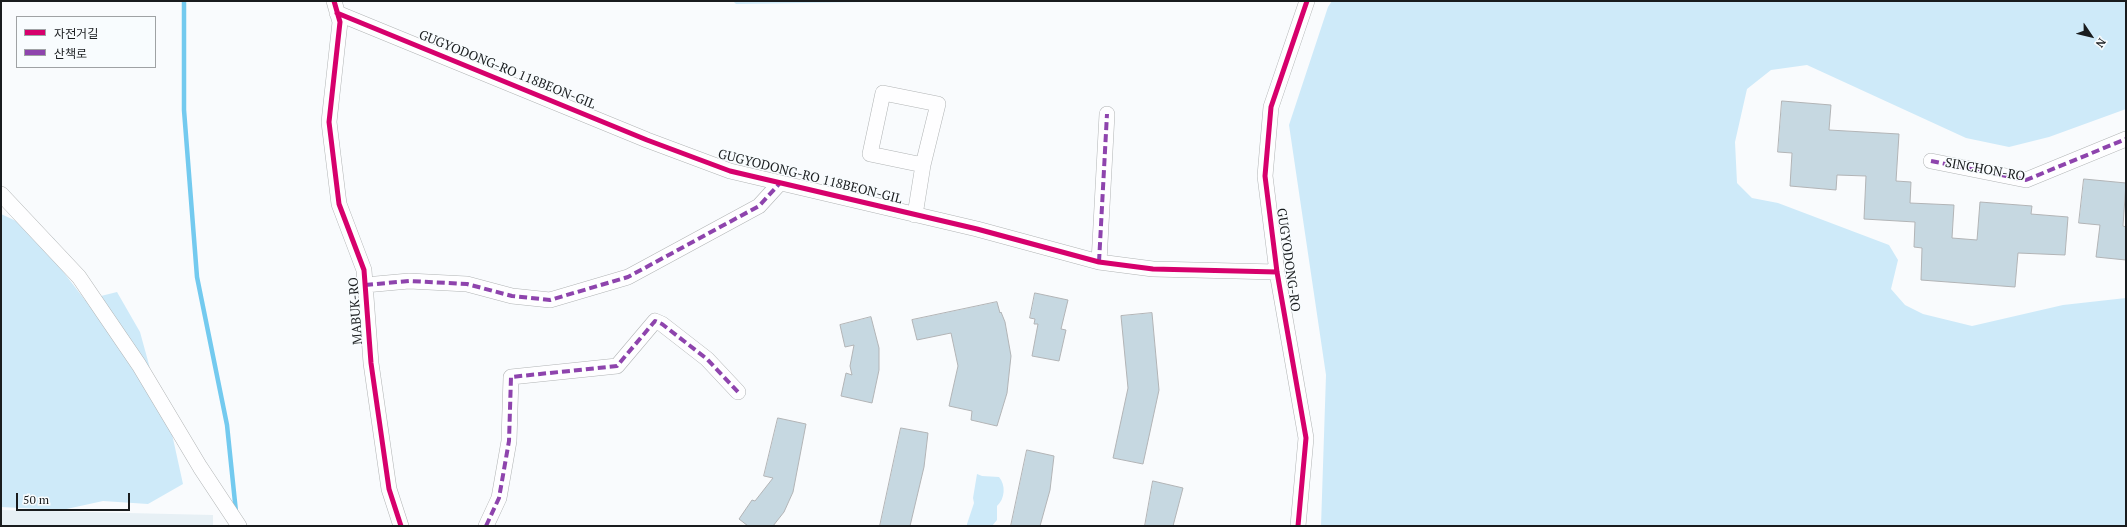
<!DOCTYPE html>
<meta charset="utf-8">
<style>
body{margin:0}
#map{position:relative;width:2127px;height:527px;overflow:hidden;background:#f9fbfd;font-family:"PT Serif","Noto Sans KR",serif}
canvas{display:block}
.frame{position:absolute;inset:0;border:2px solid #191c1e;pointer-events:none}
.legend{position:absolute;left:16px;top:16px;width:140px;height:52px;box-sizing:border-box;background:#f8fcfe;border:1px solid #9fa2a4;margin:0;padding:5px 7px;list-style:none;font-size:12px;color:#191c1e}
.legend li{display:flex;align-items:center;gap:8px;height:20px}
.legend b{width:20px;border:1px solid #9fa2a4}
.north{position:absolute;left:2071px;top:16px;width:40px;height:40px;-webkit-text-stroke:3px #f8fcfe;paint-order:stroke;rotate:125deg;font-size:11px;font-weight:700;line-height:16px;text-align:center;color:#191c1e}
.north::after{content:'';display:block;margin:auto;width:14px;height:18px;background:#191c1e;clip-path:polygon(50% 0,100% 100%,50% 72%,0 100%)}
.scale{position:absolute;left:16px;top:493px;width:114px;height:18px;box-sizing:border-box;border:2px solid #191c1e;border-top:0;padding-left:5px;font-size:12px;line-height:14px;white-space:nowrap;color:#191c1e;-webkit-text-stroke:3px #f8fcfe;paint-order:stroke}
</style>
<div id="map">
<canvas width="2127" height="527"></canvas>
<div class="frame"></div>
<ul class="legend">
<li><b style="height:5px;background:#d6006c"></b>자전거길</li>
<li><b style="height:5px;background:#8e44ad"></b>산책로</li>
</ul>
<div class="north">N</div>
<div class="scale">50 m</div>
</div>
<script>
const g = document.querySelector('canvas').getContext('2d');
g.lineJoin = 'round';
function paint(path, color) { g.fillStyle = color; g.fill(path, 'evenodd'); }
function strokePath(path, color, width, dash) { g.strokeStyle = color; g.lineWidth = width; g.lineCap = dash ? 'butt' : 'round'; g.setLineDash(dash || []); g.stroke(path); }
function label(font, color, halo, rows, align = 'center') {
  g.font = font + ' "PT Serif",serif'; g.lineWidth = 3; g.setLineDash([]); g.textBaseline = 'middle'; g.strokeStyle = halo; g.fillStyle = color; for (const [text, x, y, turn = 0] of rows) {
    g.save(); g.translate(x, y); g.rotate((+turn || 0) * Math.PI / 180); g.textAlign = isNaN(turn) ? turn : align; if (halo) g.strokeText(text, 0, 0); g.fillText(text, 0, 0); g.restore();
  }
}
paint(new Path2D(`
 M1,510L213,515V526H1Z`), '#e7f0f5');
paint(new Path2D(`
 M733,1H932L736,4Z
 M1332,1H2126V109L2049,137L2009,147L1966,138L1807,65L1771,70L1747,89L1735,142L1737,183L1752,198L1778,203L1889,245L1898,260L1891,289L1905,305L1923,314L1972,326L2063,305L2126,298V526H1321L1326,375L1289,125L1328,7Z
 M1,214L55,239L48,252L85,300L117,292L140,332L151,372L172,434L183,484L148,504L103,501L62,510L1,507Z
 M977,474L982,476L999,477C1006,485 1005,499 997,506V520L992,526H967V524L974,503L973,498Z`), '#ceeaf9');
strokePath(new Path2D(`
 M184,1V110L197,277L227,425L236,512`), '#73caef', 4.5);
const building = new Path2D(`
 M1782,101L1831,105L1829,130L1899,134L1896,181L1911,182L1910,203L1954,205L1952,238L1977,240L1980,202L2032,206L2031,214L2068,217L2065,255L2018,253L2015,287L1921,280L1922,248L1914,247L1915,222L1864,219L1866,176L1837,175L1836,190L1790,186L1792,153L1778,152Z
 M2084,179L2126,183L2123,226L2126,227V260L2096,257L2100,225L2079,223Z
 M1035,293L1068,300L1061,329L1066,330L1059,361L1032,356L1038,324H1034L1035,319L1030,318Z
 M997,302L1000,313L1001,312L1005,322L1011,356L1007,393L997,426L971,420L972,411L949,406L958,366L951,333L917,340L912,320Z
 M1152,313L1159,390L1143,464L1113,458L1128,388L1121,316Z
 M871,317L879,348V370L872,403L841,396L846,373L852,375L850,366L854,345L845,347L840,325Z
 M778,418L806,424L793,492L784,512L773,526H748L739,519L752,500L755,501L773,478L764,476Z
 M901,428L928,433L924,467L910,526H880Z
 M1027,450L1054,456L1050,490L1040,526H1011Z
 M1153,481L1183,488L1173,526H1145Z`);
paint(building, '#c6d8e1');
strokePath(building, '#b2b4b6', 1);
const minor = new Path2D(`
 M334,1L340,22L329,122L339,204L364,270L371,363L389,489L401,526
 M337,13L647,140L730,171L977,229L1099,262L1153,269L1277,272
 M1931,161L2026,180L2126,139
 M1,194L79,277L139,365L200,467L239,526
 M915,215L923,165L938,104L883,93L870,154L923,165
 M1099,262L1107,114
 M365,285L409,281L467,284L512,296L550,300L628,277L759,206L780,183
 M486,526L499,498L509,441L511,377L617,366L655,321L662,324L707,359L738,392
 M1298,526L1306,438L1277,272L1265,176L1271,107L1307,1`);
strokePath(minor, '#b1b4b5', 16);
strokePath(minor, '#fefeff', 15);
strokePath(new Path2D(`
 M1931,161L2026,180L2126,139
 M1099,262L1107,114
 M365,285L409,281L467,284L512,296L550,300L628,277L759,206L780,183
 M486,526L499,498L509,441L511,377L617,366L655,321L662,324L707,359L738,392`), '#8e44ad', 4, [8, 4]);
strokePath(new Path2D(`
 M334,1L340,22L329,122L339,204L364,270L371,363L389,489L401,526
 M337,13L647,140L730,171L977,229L1099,262L1153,269L1277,272
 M1298,526L1306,438L1277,272L1265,176L1271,107L1307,1`), '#d6006c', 5);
label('13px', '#191c1e', '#f8fcfe', [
 ["GUGYODONG-RO 118BEON-GIL",507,70,22],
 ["SINCHON-RO",1985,170,10],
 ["GUGYODONG-RO 118BEON-GIL",810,177,14],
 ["GUGYODONG-RO",1288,260,82],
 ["MABUK-RO",356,311,-94]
]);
</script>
